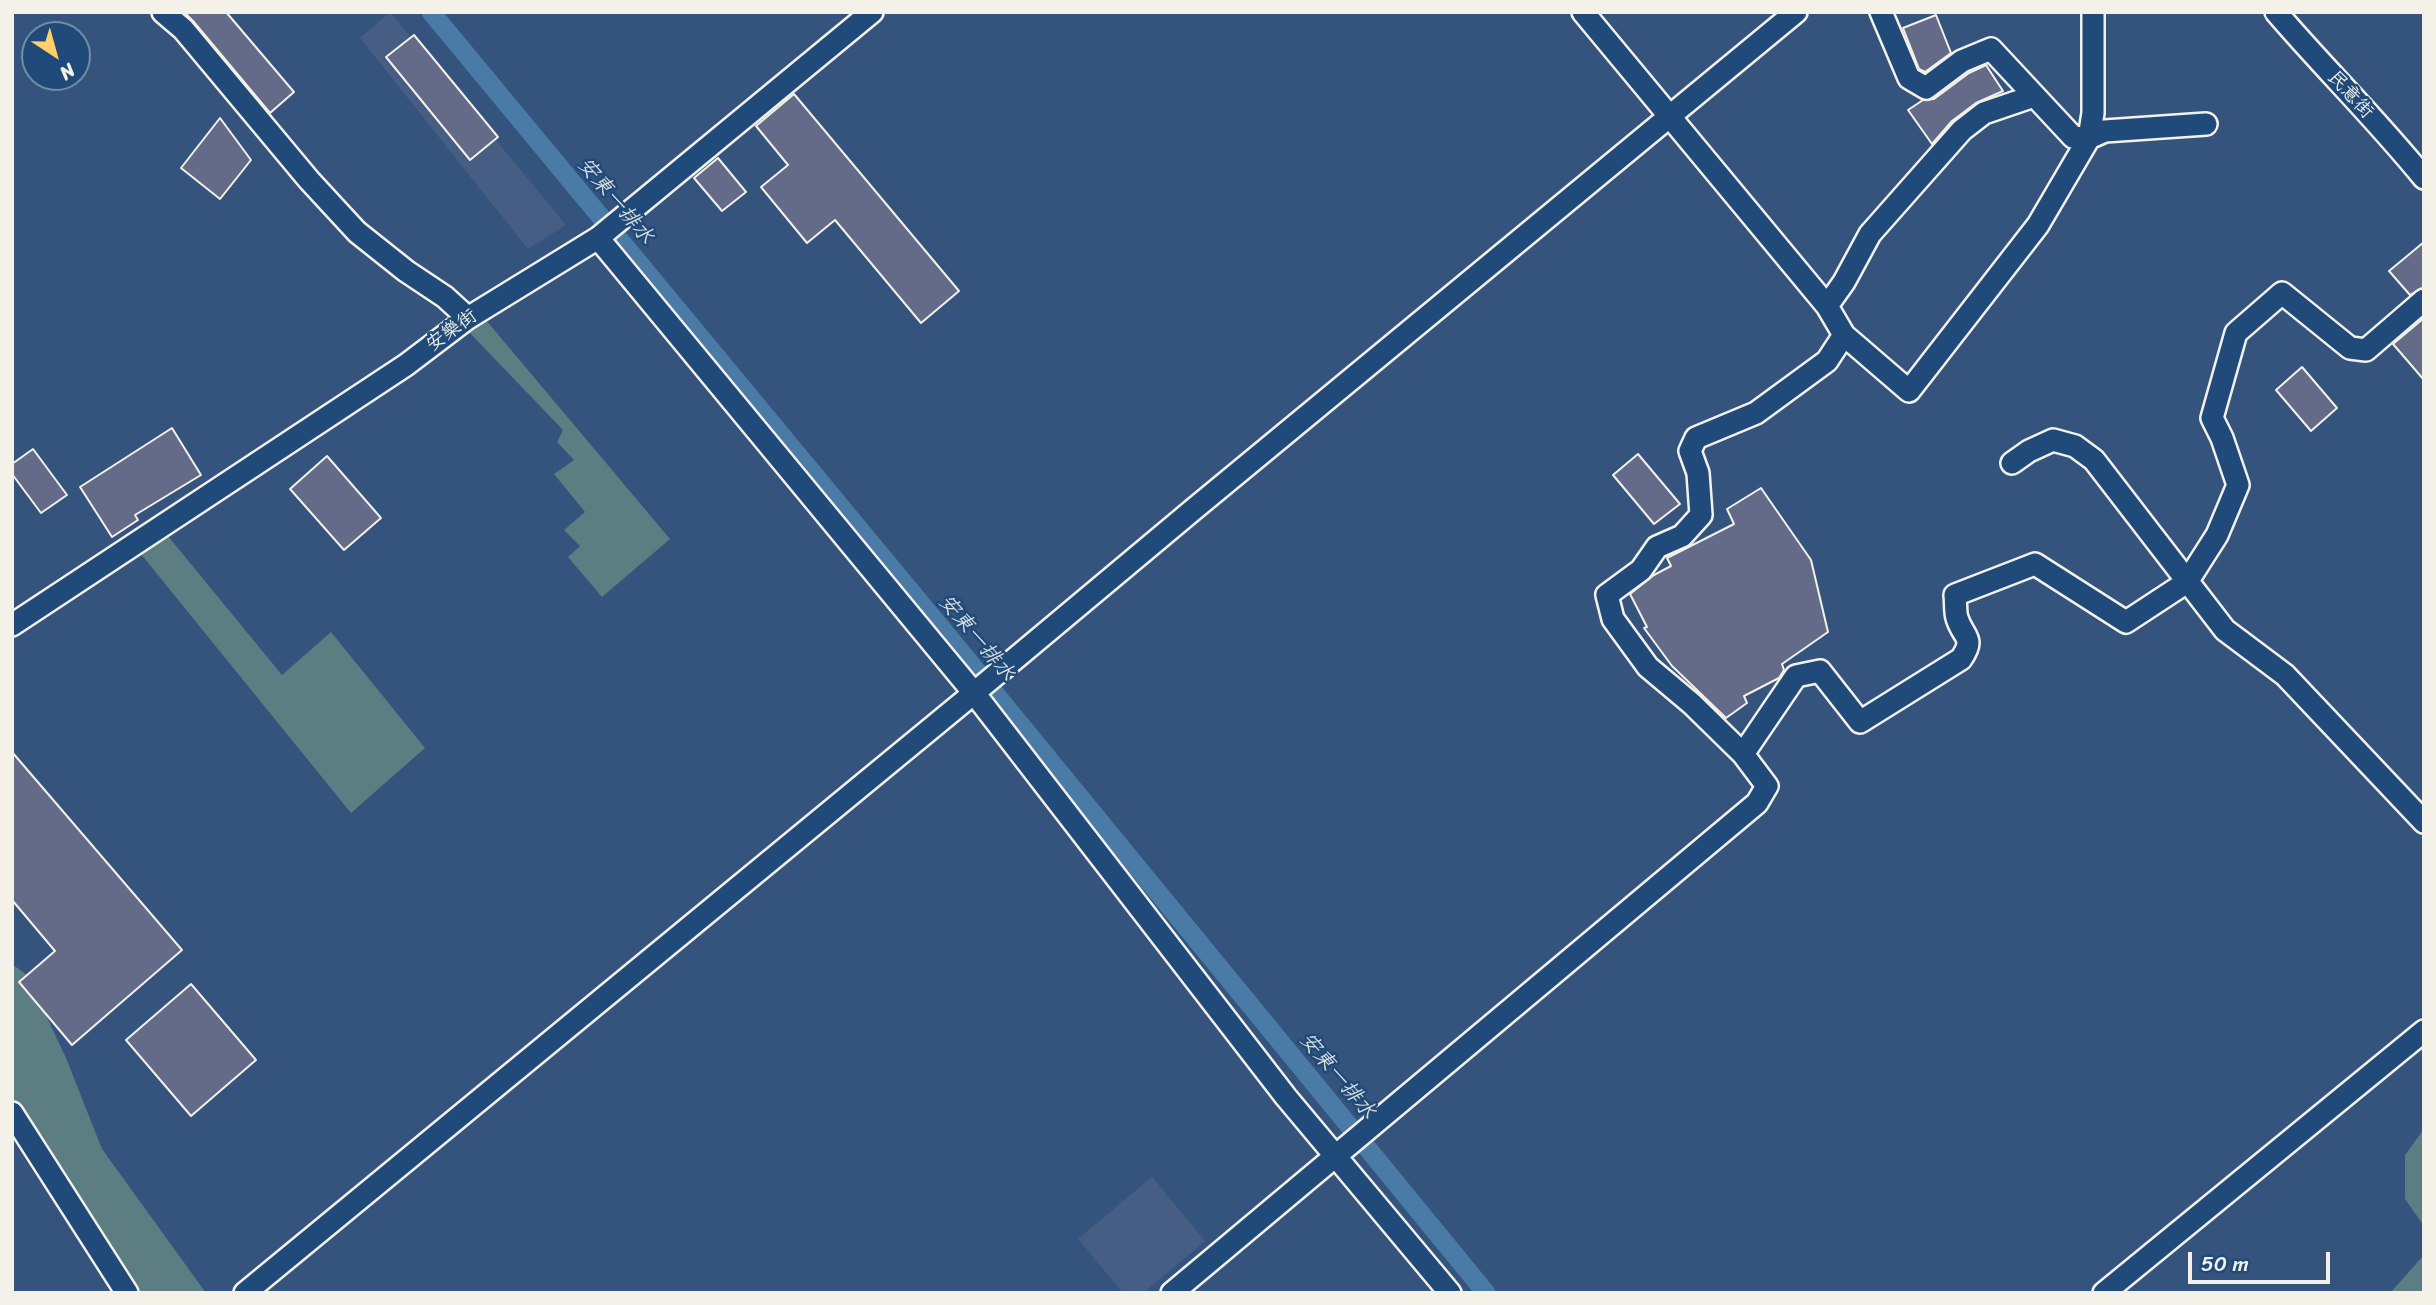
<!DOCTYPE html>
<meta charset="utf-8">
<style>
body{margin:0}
#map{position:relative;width:2436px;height:1305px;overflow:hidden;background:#34547e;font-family:Sriracha,sans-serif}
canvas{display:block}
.frame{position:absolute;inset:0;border:14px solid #f4f1e8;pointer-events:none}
.north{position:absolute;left:21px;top:21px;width:70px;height:70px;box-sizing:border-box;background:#1f4a7a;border:2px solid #748da6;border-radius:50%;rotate:144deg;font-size:19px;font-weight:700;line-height:28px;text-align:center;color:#f4f1e8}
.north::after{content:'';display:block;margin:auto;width:24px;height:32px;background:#ffd166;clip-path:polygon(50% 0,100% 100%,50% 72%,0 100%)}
.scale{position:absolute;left:2188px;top:1252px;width:142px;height:32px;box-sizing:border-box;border:4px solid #f4f1e8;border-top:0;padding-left:9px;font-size:21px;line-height:24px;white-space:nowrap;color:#f4f1e8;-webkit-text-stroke:5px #1f4a7a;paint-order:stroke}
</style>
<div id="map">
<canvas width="2436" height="1305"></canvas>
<div class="frame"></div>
<div class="north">N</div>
<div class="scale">50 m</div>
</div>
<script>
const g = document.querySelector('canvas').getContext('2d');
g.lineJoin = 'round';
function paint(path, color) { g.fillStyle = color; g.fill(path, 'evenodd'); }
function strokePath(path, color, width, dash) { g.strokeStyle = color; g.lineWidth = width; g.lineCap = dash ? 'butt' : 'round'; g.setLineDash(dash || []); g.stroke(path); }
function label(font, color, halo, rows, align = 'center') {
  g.font = font + ' Sriracha,"LXGW WenKai TC",sans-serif'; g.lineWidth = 5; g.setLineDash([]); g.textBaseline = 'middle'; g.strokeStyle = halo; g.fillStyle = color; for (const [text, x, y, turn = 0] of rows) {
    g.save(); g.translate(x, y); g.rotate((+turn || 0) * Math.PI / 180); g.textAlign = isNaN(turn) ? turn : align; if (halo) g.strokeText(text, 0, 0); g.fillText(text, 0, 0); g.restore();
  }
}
paint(new Path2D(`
 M390,12L566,225L528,249L360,38Z
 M1152,1177L1205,1241L1143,1293H1123L1078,1239Z`), '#465e83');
paint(new Path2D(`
 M485,319L670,539L602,597L568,557L580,546L564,530L585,512L554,474L574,460L557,442L563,430L467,330Z
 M163,530L282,675L331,632L425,748L351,813L136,548Z
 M12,964L27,975L66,1058L102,1149L206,1293H140L12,1105Z
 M2424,1129V1226L2405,1199V1155Z
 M2424,1255V1293H2390Z`), '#5c7d82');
strokePath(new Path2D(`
 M431,12L961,652L1486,1293`), '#4a7ba7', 19);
const building = new Path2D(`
 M184,12H226L294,92L270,113L193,21Z
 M1936,15L1951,53L1925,72L1919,69L1903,28Z
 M414,35L498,137L470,160L386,57Z
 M1986,65L2003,91L1976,103L1952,121L1932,144L1908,110L1923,100L1934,99L1969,73Z
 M794,94L959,291L921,323L835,220L807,243L761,187L788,165L756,126Z
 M220,118L251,160L220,199L181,168Z
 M718,158L746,192L722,211L694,178Z
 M2424,242V287L2410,295L2389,271Z
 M2424,318V380L2393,344Z
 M2302,367L2337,408L2311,431L2276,390Z
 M172,428L201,475L135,515L138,520L112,537L80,487Z
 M33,449L67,495L41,513L12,474V464Z
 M1638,454L1680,504L1654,524L1613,475Z
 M327,456L381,518L344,550L290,489Z
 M1761,488L1811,560L1828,632L1782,664L1784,670L1779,678L1744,696L1747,703L1726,718L1672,666L1644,628L1647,627L1630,594L1654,575L1671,566L1667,558L1734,524L1727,509Z
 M12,752L182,950L72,1045L19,982L55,951L12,900Z
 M191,984L256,1060L191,1116L126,1040Z`);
paint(building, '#646b89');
strokePath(building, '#f4f1e8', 2);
const minor = new Path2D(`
 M163,12L183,29L309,180L357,232L406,271L445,297L468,318
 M1583,12L1827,306
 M1881,12L1909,78L1926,88L1962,61L1991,49L2073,137L2089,138L2105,131L2206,124
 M2276,12C2324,68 2377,120 2424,178
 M598,238L974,693L1286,1097L1450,1293
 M1844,335L1909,391L2038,225L2089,138L2093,113V12
 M2012,463L2029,451L2053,440L2075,446L2094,460L2225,630L2285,675L2424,822
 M12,625L406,365L468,318L598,238L872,12
 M1743,754L1796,676L1820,671L1860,722L1961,659C1976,637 1963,638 1957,618C1955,612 1956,603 1955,595L2035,564L2126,622L2187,582L2217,535L2238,485L2222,438L2212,418L2236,333L2282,293L2350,348L2366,350L2424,300
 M12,1113L127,1293
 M245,1293L974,693L1194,509L1796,12
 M1172,1293L1757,803L1767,786L1743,754L1692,704L1648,667L1613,619L1607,595L1641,570L1657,547L1682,536L1701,515L1698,473L1690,451L1696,438L1756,413L1827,361L1844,335L1827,306L1844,282L1870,234L1962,130L1984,113L2034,96
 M2104,1293L2424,1031`);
strokePath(minor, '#f4f1e8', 26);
strokePath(minor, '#1f4a7a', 21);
label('19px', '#f4f1e8', '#1f4a7a', [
 ["民意街",2350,95,47],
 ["安樂街",452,331,-36]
]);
label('italic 21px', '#dadfde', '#1f4a7a', [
 ["安東一排水",615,201,50],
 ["安東一排水",976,638,50],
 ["安東一排水",1337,1076,50]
]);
</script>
